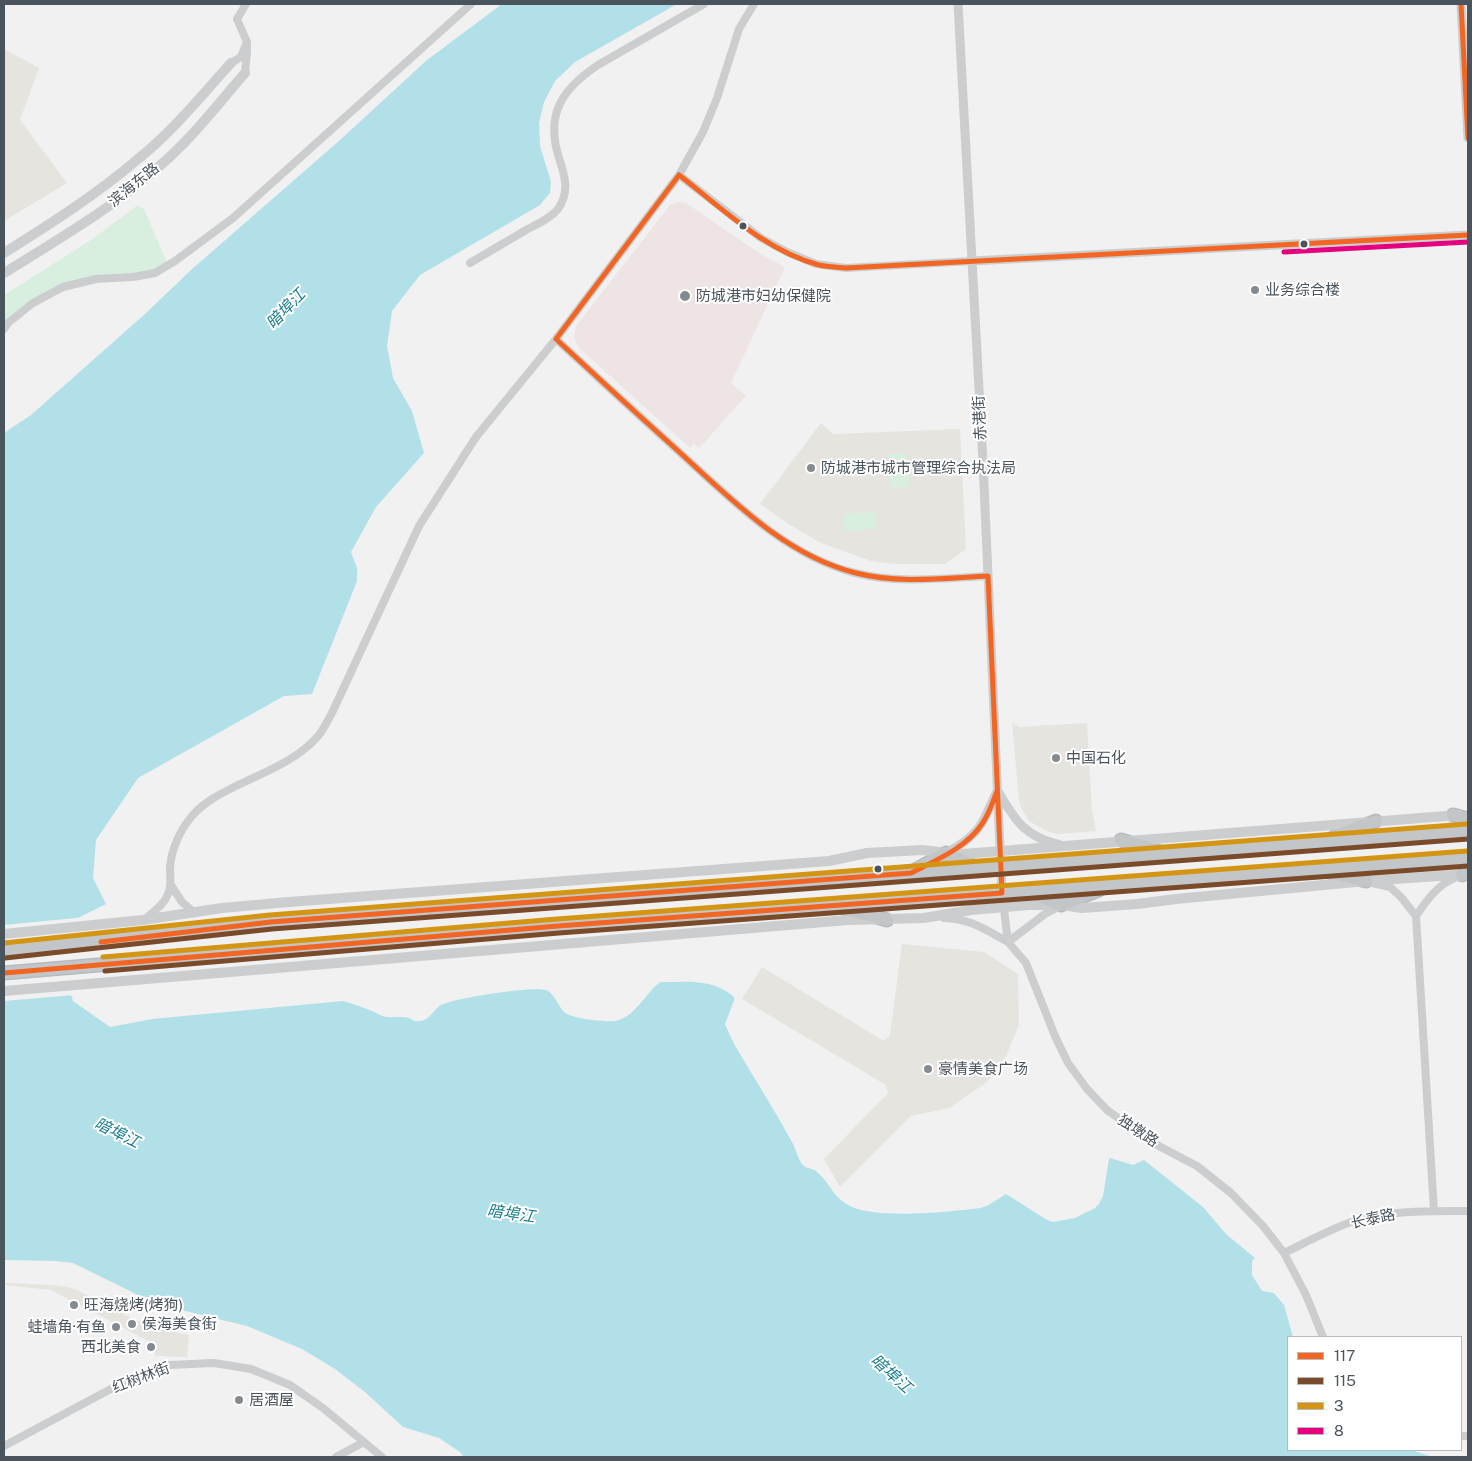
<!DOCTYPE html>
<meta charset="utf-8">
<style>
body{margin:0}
#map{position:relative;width:1472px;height:1461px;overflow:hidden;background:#f1f1f1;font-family:"Public Sans",sans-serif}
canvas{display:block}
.frame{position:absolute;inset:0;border:5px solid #4a545c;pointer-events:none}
.legend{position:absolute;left:1287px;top:1336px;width:175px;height:115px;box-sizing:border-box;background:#fff;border:1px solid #b7bbbe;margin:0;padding:6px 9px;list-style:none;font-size:15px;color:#4a545c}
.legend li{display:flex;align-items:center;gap:10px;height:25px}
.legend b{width:25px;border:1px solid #b7bbbe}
</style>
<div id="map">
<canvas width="1472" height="1461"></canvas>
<div class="frame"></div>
<ul class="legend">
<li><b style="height:6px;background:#f26522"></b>117</li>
<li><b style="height:6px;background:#7a4b2a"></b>115</li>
<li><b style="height:6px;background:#d49612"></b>3</li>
<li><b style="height:6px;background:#e5007d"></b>8</li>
</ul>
</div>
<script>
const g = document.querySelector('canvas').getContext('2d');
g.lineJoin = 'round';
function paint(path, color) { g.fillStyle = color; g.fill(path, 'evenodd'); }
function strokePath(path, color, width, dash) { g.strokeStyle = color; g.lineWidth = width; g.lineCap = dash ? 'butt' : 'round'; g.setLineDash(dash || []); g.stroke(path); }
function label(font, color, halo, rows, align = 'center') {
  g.font = font + ' "Public Sans","Noto Sans SC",sans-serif'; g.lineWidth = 4; g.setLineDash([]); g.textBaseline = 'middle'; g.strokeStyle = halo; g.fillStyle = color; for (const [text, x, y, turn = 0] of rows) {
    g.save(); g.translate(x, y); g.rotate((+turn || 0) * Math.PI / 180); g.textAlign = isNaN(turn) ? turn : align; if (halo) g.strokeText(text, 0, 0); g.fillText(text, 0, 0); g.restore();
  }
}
paint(new Path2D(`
 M4,49L39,68L20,120L67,183L4,221Z
 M821,423L833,434L960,429L966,549L945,564H895L871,561L821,543L787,523L760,504Z
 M1012,722L1019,727L1087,723L1092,810L1096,831L1057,834L1047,831L1029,821L1023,812L1019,801Z
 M902,944L984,952L1018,974L1019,1025L1006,1056L987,1082L949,1108L911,1116L840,1187L824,1159L888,1093L886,1085L742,999L762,967L884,1041L890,1035Z
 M4,1283L53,1285L68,1287L77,1290L133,1319L161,1329L189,1335L187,1357L155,1356L154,1344L51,1290L4,1285Z`), '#e5e4df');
paint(new Path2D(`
 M678,202L686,203L762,255L785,267L731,383L746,396L699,448L694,443L690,448L579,348L574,337L576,326L670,205Z`), '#eee4e4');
paint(new Path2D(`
 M138,205L144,209L168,265L152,272L62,285L4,325V295L91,240Z
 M907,453L910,486L891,488L888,454Z
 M875,512L877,529L844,531L843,514Z`), '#d8eedf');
paint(new Path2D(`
 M502,4H677L575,62L555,81L544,102L539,123L540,146L551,182L550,193L540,205L420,275L392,311L387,346L393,378L412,411L424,453L376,507L351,552L357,568V581L312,694L284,696L138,778L96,840L93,878L106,904L72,921L56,944L73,1001L110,1027L152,1019L343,1001C353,1004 363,1007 372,1011C377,1013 381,1016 386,1017C393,1018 402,1016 409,1018C413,1020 415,1022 420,1021C430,1020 433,1010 441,1005C454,998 532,986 546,990C554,993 558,1005 563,1011C570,1019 604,1022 615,1021C634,1018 647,992 660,982C687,982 714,978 735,998L725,1024L734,1044C753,1076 774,1109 792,1142C796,1149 798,1161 804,1166C808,1169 814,1168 817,1172C831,1184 833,1198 852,1207C880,1219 949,1212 980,1208L987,1206L1006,1194L1047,1220L1053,1222L1075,1218L1095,1208L1099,1204L1103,1196L1109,1159L1110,1158L1133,1165L1144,1160L1203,1207L1226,1234L1255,1258L1252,1261V1275L1262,1291L1274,1293L1284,1305L1293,1337H1288V1450H1411L1433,1457H464L460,1452L439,1438L403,1427L365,1392L335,1369L302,1349L247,1326L169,1307L136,1294L73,1263L55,1261L4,1260V433L31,415L145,314L191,270L340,140L427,60Z`), '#b1e0e8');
paint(new Path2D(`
 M86,917L74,923L59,944L74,995L4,1001V925Z`), '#f1f1f1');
const trunk = new Path2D(`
 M1453,815L1468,819
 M1334,837L1376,821
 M1121,840L1158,851
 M915,870L946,853L975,867
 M1329,872L1366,881
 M1462,875L1468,872
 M1030,892L1061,905L1099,890
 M843,908L887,920
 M4,951L271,922L1468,831
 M4,973L558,926L1468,858`);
strokePath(trunk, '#b7bbbf', 15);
strokePath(new Path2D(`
 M246,4L237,19L247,42
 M231,63L241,57L247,42V52L245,73
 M679,175L761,238L787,252L816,264L846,268L972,261
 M470,263C489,252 507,241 526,230C537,224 550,219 558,209C570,192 565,176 559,158C545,114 562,89 598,65L704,4
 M4,329L8,323L33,303L63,287L96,279L133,277L155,273L175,261L233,218L471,4
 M556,339C596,376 636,413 676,449C729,497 784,555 855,573C898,584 945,578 988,576
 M1372,883L1390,887L1401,897L1416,916L1434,1211
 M171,885L182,902L195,913
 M1002,893L1008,942L1026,963L1055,1036L1068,1063L1087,1089L1107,1110L1155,1144L1197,1166L1231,1193L1263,1226L1284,1253L1306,1295L1323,1337
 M1416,916C1427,900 1438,884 1457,877
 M944,918C971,919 984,929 1008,942L1045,914L1060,906
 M145,919C153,912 164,905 168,894C172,886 170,877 170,868C171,850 180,830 192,816C204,802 220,794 236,786C265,772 298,760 319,735C324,729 327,721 331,715L419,526L476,437L556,339L679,175L703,132L717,98L739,29L754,4
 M1284,1253C1307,1242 1330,1229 1354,1221C1390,1210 1431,1211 1468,1211
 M1461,1436H1468
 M4,1446L122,1383L153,1370L169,1365L214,1363L251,1369L290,1385L323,1408L382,1457
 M336,1457L364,1442`), '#cbcdcf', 8);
strokePath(new Path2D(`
 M958,4L983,462L1002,893
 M1461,4L1468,138
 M972,261L1468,235
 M999,793C1016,822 1026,837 1060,845
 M946,853C978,836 982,826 996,793`), '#cbcdcf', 9);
strokePath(new Path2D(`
 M4,253C50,224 96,195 138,159C173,131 201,96 231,63
 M4,273C67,234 133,196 185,142C206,120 225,96 245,73
 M4,934L143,920L222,908L289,902L829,861L867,853L923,850L946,853L963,854L1459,815
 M4,991L848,920L924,918L971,910L1029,905H1061L1082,908L1137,904L1176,899L1366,881L1468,874`), '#cbcdcf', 10);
strokePath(trunk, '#c2c6c9', 12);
strokePath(new Path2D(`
 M1461,4L1468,138
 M679,175C722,208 765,251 819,265C828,267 837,267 846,268L1468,235
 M556,339C596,376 636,413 676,449C730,498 784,555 856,573C899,584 944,578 988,576
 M556,339L679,175
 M101,942L271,922L911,873C936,860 966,848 982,824C989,814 993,802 997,791
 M4,973L558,926L1002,893L988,576`), '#f26522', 5);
strokePath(new Path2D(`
 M5,958L272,929L1468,839
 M105,971L559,933L1468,866`), '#7a4b2a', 5);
strokePath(new Path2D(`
 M4,943L270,915L1467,824
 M103,957L557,919L1467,851`), '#d49612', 5);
strokePath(new Path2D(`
 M1284,252L1468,242`), '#e5007d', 5);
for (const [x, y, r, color] of [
 [743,226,4.5,"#4a545c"],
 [1304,244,4.5,"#4a545c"],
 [1255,290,5,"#848b90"],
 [685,296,6,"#848b90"],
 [811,468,5,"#848b90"],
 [1056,758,5,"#848b90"],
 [878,869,4.5,"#4a545c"],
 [928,1069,5,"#848b90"],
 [74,1305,5,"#848b90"],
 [132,1324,5,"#848b90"],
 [116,1327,5,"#848b90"],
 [151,1347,5,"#848b90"],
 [239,1400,5,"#848b90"]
]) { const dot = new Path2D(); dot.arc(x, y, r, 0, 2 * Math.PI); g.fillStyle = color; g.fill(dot); strokePath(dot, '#fff', 2); }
label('15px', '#4a545c', '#fff', [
 ["滨海东路",134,185,-39],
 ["赤港街",980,418,-93],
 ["独墩路",1138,1131,34],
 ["长泰路",1373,1219,-12],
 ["红树林街",141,1378,-21]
]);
label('15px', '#4a545c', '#fff', [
 ["业务综合楼",1265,290],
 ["防城港市妇幼保健院",696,296],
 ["防城港市城市管理综合执法局",821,468],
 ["中国石化",1066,758],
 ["豪情美食广场",938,1069],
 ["旺海烧烤(烤狗)",84,1305],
 ["侯海美食街",142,1324],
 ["蛙墙角·有鱼",106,1327,"right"],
 ["西北美食",141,1347,"right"],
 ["居酒屋",249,1400]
], 'left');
label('italic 16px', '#1a7e90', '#fff', [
 ["暗埠江",286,309,-46],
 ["暗埠江",117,1133,26],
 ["暗埠江",511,1214,8],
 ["暗埠江",891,1374,42]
]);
</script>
